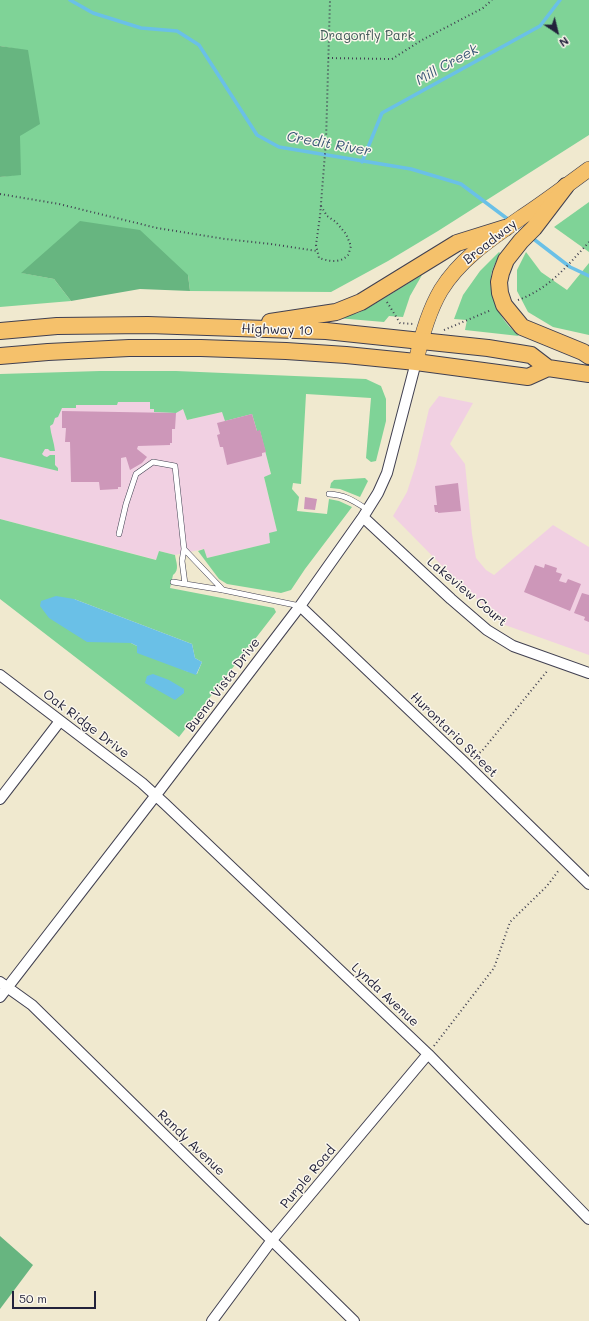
<!DOCTYPE html>
<style>
body{margin:0}
#map{position:relative;width:589px;height:1321px;overflow:hidden;background:#f0e9cf;font-family:Mali,sans-serif}
canvas{display:block}
.north{position:absolute;left:537px;top:12px;width:40px;height:40px;-webkit-text-stroke:3px #fbf7ec;paint-order:stroke;rotate:145deg;font-size:11px;font-weight:700;line-height:16px;text-align:center;color:#22223b}
.north::after{content:'';display:block;margin:auto;width:14px;height:18px;background:#22223b;clip-path:polygon(50% 0,100% 100%,50% 72%,0 100%)}
.scale{position:absolute;left:12px;top:1291px;width:84px;height:18px;box-sizing:border-box;border:2px solid #22223b;border-top:0;padding-left:5px;font-size:12px;line-height:14px;white-space:nowrap;color:#22223b;-webkit-text-stroke:3px #fbf7ec;paint-order:stroke}
</style>
<div id="map">
<canvas width="589" height="1321"></canvas>
<div class="north">N</div>
<div class="scale">50 m</div>
</div>
<script>
const g = document.querySelector('canvas').getContext('2d');
g.lineJoin = 'round';
function paint(path, color) { g.fillStyle = color; g.fill(path, 'evenodd'); }
function strokePath(path, color, width, dash) { g.strokeStyle = color; g.lineWidth = width; g.lineCap = dash ? 'butt' : 'round'; g.setLineDash(dash || []); g.stroke(path); }
function label(font, color, halo, rows, align = 'center') {
  g.font = font + ' Mali,sans-serif'; g.lineWidth = 3; g.setLineDash([]); g.textBaseline = 'middle'; g.strokeStyle = halo; g.fillStyle = color; for (const [text, x, y, turn = 0] of rows) {
    g.save(); g.translate(x, y); g.rotate((+turn || 0) * Math.PI / 180); g.textAlign = isNaN(turn) ? turn : align; if (halo) g.strokeText(text, 0, 0); g.fillText(text, 0, 0); g.restore();
  }
}
paint(new Path2D(`
 M154,392L183,409L187,420L222,412L252,414L257,431L260,430L271,475L264,477L277,531L271,543L207,558L204,549L175,555L159,551L157,560L0,519V450L35,408Z
 M439,396L473,403L450,444L465,464L472,534L476,558L486,570L494,575L553,525L589,547V655L505,625L450,574L393,516L407,492L416,464L429,409Z`), '#f1d0e2');
paint(new Path2D(`
 M0,0H589V135L438,231L388,261L331,292L190,291L188,275L22,273L54,279L71,301L0,307V177L20,174V136L28,51L0,46Z
 M589,202V252L554,227Z
 M499,252L500,253C497,260 492,268 491,276C488,300 502,321 519,336L465,330L467,320L454,319L463,295L480,271Z
 M526,252L541,272L567,290L589,263V335L553,327L528,312L517,291V270Z
 M422,275L410,296L403,317L389,316L384,322L337,318L358,313L373,305Z
 M100,371H176L366,379L381,386L386,399V421L376,461L371,462L366,458L371,398L306,394L301,484L293,483L292,489L299,497L297,511L327,514L329,499L339,501L352,507L305,569L291,590L281,593L227,584L219,579L198,551L204,549L207,558L270,543L269,533L277,531L264,477L271,474L260,431H257L252,414L225,421L222,412L187,420L183,409L176,413L154,412V409H150V402H118L117,405H76V408H62L58,417L55,418L53,424L50,426C51,435 54,442 55,451H50L48,449H45L42,454L44,456L47,457L50,455H55V465L58,468V471L0,457V374Z
 M365,478L368,481L360,497L340,489L330,488L331,483L334,480Z
 M0,519L156,560L159,551L175,555C176,562 180,570 173,575L170,588L274,608L276,612L179,737L0,599ZM74,599L192,644L195,658L202,662L197,674L186,671L131,643Z`), '#7fd397');
paint(new Path2D(`
 M0,46L28,50L40,124L20,136L21,175L0,177Z
 M80,221L140,230L188,275L190,291L140,289L71,301L54,279L21,273Z
 M0,1236L33,1265L0,1309Z`), '#67b580');
paint(new Path2D(`
 M56,596L74,599L192,644L195,658L202,662L196,675L137,653V646L131,643L87,642L49,618L40,606L41,601Z
 M153,674L169,680L184,689V693L175,700L145,683L147,676Z`), '#6ac0e7');
strokePath(new Path2D(`
 M70,0L93,13L141,28L177,31L199,45L257,135L279,147L411,169L461,184L509,220
 M362,162L382,113L540,26L560,0
 M531,237L570,267L589,276`), '#6ac0e7', 3.5);
paint(new Path2D(`
 M62,411L176,413L175,429H172V443H170V445L138,446L137,449L147,457L142,463L130,470L126,457L121,458V487H118V489L100,490L99,482H71L70,442H65L66,428H62Z
 M252,414L257,431L260,430L266,452L262,453V456L227,465L223,447H220L217,435L220,434L217,423Z
 M458,483L461,511L438,513V512H435L434,505H437L435,486Z
 M305,497L317,499L315,510L304,509Z
 M545,564L557,568L556,572L562,574L559,581L566,583L568,579L581,584L570,611L524,592L535,565L544,568Z
 M582,593L589,595V622L584,620L585,617L574,613Z`), '#cd97b9');
const service = new Path2D(`
 M329,494C346,495 354,501 368,510
 M119,534L126,504L136,474L153,462L175,466L184,549L223,590
 M184,549L182,561L185,584
 M173,582L223,590L300,606`);
const minor = new Path2D(`
 M363,517L451,599L487,630L513,646L589,673
 M300,606L464,762L589,884
 M0,675L142,783L165,804L428,1054L589,1219
 M0,799L60,721
 M0,982L32,1005L354,1321
 M0,997L156,795L300,606L363,517L378,493L387,473L416,362
 M212,1321L272,1240L428,1054`);
const primary = new Path2D(`
 M416,362C421,338 428,312 441,290C461,258 492,238 522,217C545,202 567,185 589,169`);
const trunk = new Path2D(`
 M566,186L534,228L521,241L506,260L501,273L499,282L500,293L504,305L522,327L583,352L589,356
 M270,322L336,312L361,302L457,243L505,228
 M0,331L57,326L148,325L326,331L488,348L531,355L548,368L589,374
 M0,356L48,352L129,348H201L286,351L346,355L416,362L528,377L548,368`);
strokePath(service, '#414051', 6);
strokePath(minor, '#414051', 12);
strokePath(primary, '#414051', 16);
strokePath(trunk, '#414051', 18);
strokePath(new Path2D(`
 M328,58L392,59L422,40L483,8L492,0
 M0,194L59,204L157,228L225,239L271,244L317,251
 M321,206L327,216L336,222L346,234L351,246C350,249 349,253 348,255C340,264 328,261 319,258L316,245L320,216L326,141L330,0
 M518,300C549,289 567,266 589,242
 M387,302L400,323L413,324
 M444,330L491,310
 M473,757L482,751L548,670
 M434,1046L494,968L510,922L547,886L559,870`), '#414051', 2, [1, 3]);
strokePath(service, '#fff', 5);
strokePath(minor, '#fff', 10);
strokePath(primary, '#f5c16b', 15);
strokePath(trunk, '#f5c16b', 16);
label('13px', '#3e5757', '#fbf7ec', [
 ["Dragonfly Park",367,36]
]);
label('13px', '#22223b', '#fbf7ec', [
 ["Broadway",490,242,-38],
 ["Highway 10",277,330,2],
 ["Lakeview Court",467,592,40],
 ["Buena Vista Drive",223,685,-53],
 ["Oak Ridge Drive",86,724,37],
 ["Hurontario Street",454,735,44],
 ["Lynda Avenue",385,995,43],
 ["Randy Avenue",191,1143,44],
 ["Purple Road",308,1177,-50]
]);
label('italic 14px', '#3b5977', '#fbf7ec', [
 ["Mill Creek",447,65,-29],
 ["Credit River",329,144,10]
]);
</script>
